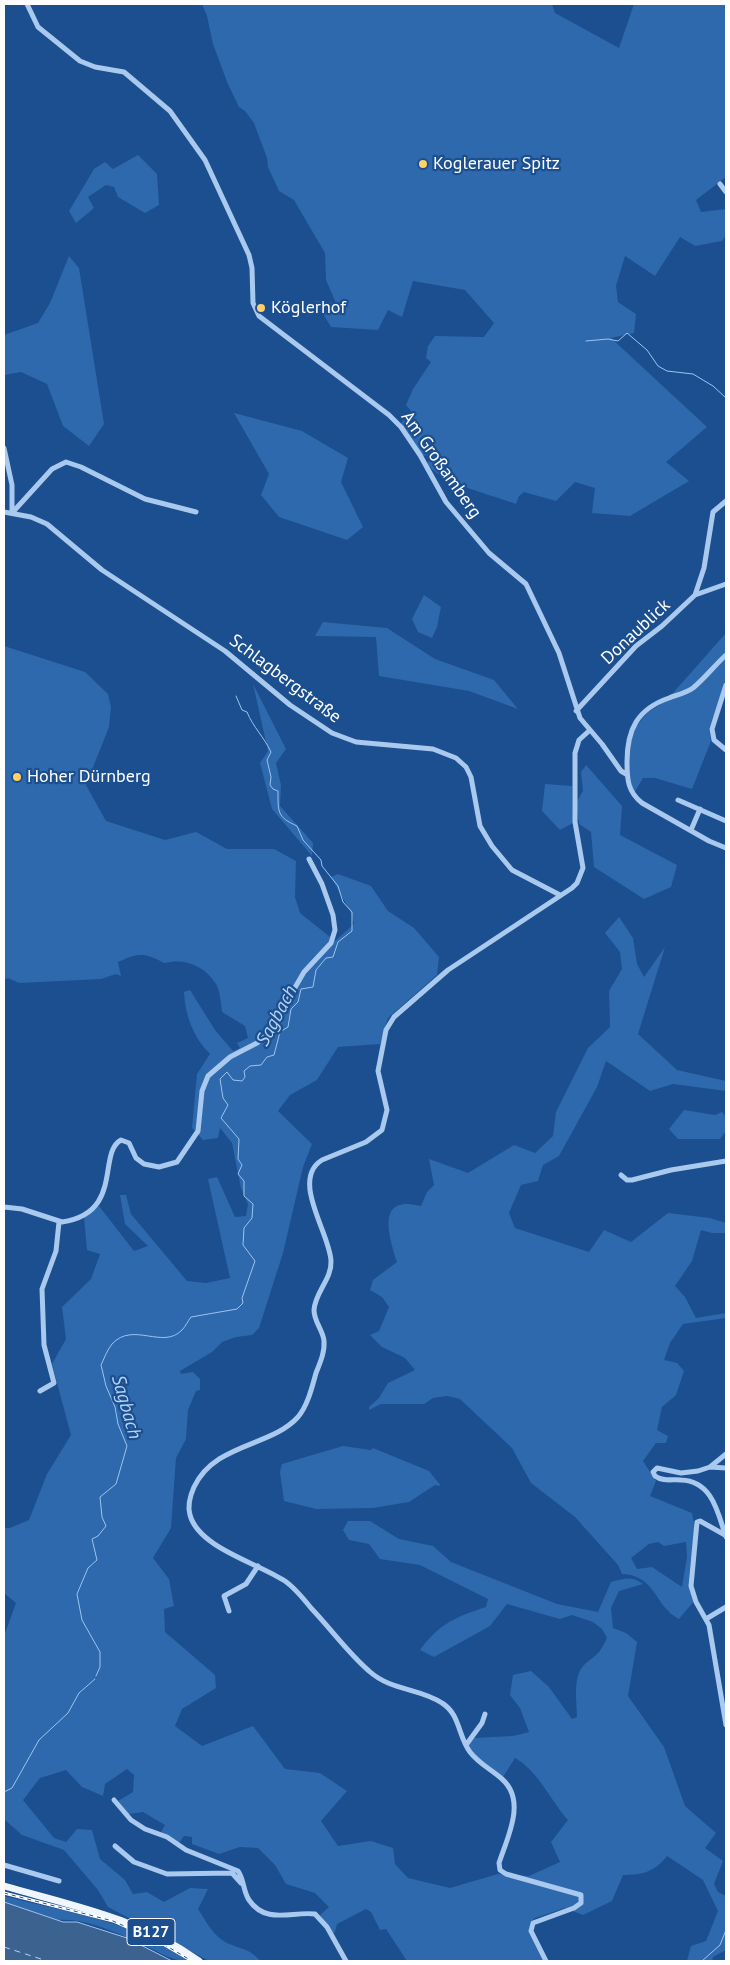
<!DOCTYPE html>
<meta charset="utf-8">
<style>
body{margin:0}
#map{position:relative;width:730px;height:1965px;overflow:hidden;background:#1b4f8f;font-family:"PT Sans",sans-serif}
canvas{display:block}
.frame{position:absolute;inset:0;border:5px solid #fff;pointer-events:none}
</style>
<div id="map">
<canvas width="730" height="1965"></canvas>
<div class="frame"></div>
</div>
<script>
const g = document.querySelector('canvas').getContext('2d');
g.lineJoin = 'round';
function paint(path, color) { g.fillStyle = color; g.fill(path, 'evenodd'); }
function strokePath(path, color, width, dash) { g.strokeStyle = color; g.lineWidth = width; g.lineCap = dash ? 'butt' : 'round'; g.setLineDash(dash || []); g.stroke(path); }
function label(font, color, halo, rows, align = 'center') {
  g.font = font + ' "PT Sans",sans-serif'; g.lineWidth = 4.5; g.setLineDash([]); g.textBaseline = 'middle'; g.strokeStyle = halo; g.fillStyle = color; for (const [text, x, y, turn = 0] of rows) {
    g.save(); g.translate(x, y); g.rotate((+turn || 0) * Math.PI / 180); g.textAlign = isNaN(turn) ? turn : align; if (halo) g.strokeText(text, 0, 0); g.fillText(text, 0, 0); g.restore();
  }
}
paint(new Path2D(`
 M202,4H552L555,13L619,48L634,4H726V177L696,200L701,212L726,209V235L722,241L695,246L680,237L655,276L625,256L616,286L618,302L636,314L634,333L611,338L707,427L666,462L689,481L630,516L592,513L595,488L575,482L556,501L524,492L519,496L516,504C492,495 439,483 427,463L430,460L427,455L423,456L401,423L412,412L406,405L413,389L431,362L426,358L428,346L435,336L484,337L494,323L465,290L413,281L402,317L388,310L378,330L331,327L315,301L336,303L326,280L325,253L294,200L279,191L268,167L267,158L254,123L245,111L239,107L227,82L213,44L207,16Z
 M138,155L157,174L159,205L145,213L118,197L114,187L106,185L88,197L94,208L76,223L69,211L94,169L105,162L113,169Z
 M69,256L79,268L104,424L89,446L63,426L47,384L21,372L4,375V335L38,323L50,303Z
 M234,413L302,431L348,458L341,482L363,527L347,540L279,517L261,495L269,474Z
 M424,595L441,607L437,627L432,638L418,632L412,619Z
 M323,622L387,628L435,659L494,680L518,709L469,691L379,676L376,637L315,636Z
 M726,633V682L709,728L711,741L692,789L655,778H643L634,793C623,756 627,719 665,702Z
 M4,646L85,672L108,694L111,707L109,727L86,785L106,821L165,840L196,832L227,849H274L296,861L295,897L300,913L335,941L354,924L351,913L331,877L338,874L371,886L388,911L414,928L439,957L437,975L388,1018L380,1044L338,1047L317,1080L290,1095L278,1111L312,1144L303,1167L283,1253L259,1328L252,1335L236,1337L222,1342L212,1352L180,1371L181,1374L193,1372L200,1379V1390L196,1391L188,1410L186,1439L176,1458L171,1528L153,1558L169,1579L174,1606L164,1609L165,1632L215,1675L216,1688L182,1709L175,1726L202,1746L253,1726L285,1769L320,1773L347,1791L321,1821L338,1846L371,1841L393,1848L395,1864L408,1878L450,1888L498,1874L529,1876L560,1862L551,1842L568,1820C550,1800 539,1772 515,1758L503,1777L477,1757L468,1745L474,1738L513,1736L529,1732L520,1708L510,1695L513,1675L531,1671L549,1687L572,1719L577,1717C577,1701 572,1676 585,1664C599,1652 598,1656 607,1638L602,1629L593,1622L572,1615L560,1619L507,1604L490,1626L434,1657L420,1650C439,1624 455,1617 486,1607L488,1599L420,1565L380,1559L369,1544L349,1540L343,1530L348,1521H370L399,1539L433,1546L451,1562L471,1570L557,1604L598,1612L611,1582C623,1579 632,1575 643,1584L619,1591L611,1608L613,1628L626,1633L637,1642L628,1696L664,1747L685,1806L716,1833L705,1848L723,1861L714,1884L718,1892L726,1896V1950L713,1957L712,1961H687L691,1946L706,1941L718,1911L703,1880L667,1856C654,1872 643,1875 623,1875L612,1901L583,1915L565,1908L535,1918L530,1923L529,1932L544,1961H407L386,1929L380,1930L371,1912L366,1909L337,1924L335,1932L332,1934L320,1915L329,1907L315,1893L286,1884L275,1865L258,1848L240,1847L219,1854L192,1844V1837L184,1836L179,1843L161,1832L165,1825L143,1812L129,1814L118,1801L133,1792L134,1775L127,1769L105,1784L103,1796L82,1787L66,1770L40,1778L23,1800L54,1838L66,1842L77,1829L92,1830L100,1859L125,1880L133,1894L147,1892L164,1902L190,1888L208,1889L198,1909C206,1921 211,1932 222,1940C235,1949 250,1947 260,1961H209L108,1907L98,1890L64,1850L22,1835L4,1819V1636L16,1603L4,1593V1528H10L29,1520L47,1474L71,1435L52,1364L66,1339L62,1307L91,1279L100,1254L87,1250L84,1217L99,1206L134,1251L148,1246L125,1224L120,1195H126L131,1214L187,1281L206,1283L230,1278L208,1179L217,1177L235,1217L246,1216L248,1204L241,1188L232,1143L220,1128L218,1138L203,1140L192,1128L197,1074L210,1054C193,1037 185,1015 184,992L190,990L215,1030L233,1051L240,1048L237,1043L248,1038L245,1026L222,1012C221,1003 220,991 216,984C204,965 185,958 164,963C144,952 138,953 118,962L121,976L116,974L101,979L19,983L8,978L4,980Z
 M253,684L286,749L276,763L281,785L280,806L313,843L312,856L272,809L260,763L268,751Z
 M586,765L622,806L620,835L677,865L671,887L644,899L594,867L591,832L579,824L576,803L583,791L581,772Z
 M545,784L572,786L573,823L560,830L542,811Z
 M619,917L633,938L637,964L644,977L665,947L638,1034L677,1070L726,1081V1091L673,1084L650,1091L606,1061L597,1087L559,1156L543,1165L538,1181L521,1185L509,1213L515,1228L589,1252L604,1230L631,1242L668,1213L710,1218L726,1223V1233H712L701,1230L692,1261L675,1286L685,1297L696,1318L726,1313V1318L683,1324L670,1343L664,1360L677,1363L684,1371L676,1395L662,1407L657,1430L668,1436L666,1443H656L643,1461L656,1481L650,1496L692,1513C700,1546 682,1568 694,1601L679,1619C654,1606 656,1575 622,1574L618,1565L575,1517L531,1483L512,1448L460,1399L447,1396L433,1398L424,1404H381L369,1410V1407L379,1398L388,1383L415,1370L405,1358L382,1347L370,1335L379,1331L389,1307L382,1297L370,1290L373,1280L397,1262C389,1236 375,1194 421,1206L427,1192L434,1185L429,1159L468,1173L514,1145L535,1153L553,1136L556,1112L588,1048L610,1027L609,991L622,969L620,952L605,933ZM658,1542L664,1546L686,1542L687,1557L682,1587L652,1567L637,1569L631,1558L649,1544Z
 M684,1110L715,1115L722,1112L726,1117V1131L720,1139H678L669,1129Z
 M343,1446L371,1450L373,1448L429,1471L441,1486L435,1485L409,1502L373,1508L316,1509L284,1501L280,1472L282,1464Z
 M4,1896C67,1913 134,1920 188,1961C173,1961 165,1955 152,1949C127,1937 86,1917 58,1920L17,1907H4Z`), '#2e69ad');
const water = new Path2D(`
 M4,1902L63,1922H77L127,1938L172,1961H4Z`);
paint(water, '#3c6290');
strokePath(water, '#9cc4f0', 1);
strokePath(new Path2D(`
 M586,341L608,339L618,341L627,333L647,350L658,366L667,371L693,374L713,386L726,398
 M96,1676L100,1667V1652L82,1620L77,1594L88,1568L97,1560L92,1539L98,1536L106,1526L102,1517L100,1497L116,1484L127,1446L118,1424L115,1407L106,1386L101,1365C104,1359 107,1350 112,1344C133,1321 163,1350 182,1330C185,1327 188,1321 191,1317L237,1309L243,1303L242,1298L255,1261L243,1245L244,1228L252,1218L253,1204L244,1196V1181L238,1174L242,1165L238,1159L239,1139L221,1118L228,1105L223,1098L220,1079L227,1072L233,1080L242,1081L245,1077L244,1071L250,1066L261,1065L267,1057L274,1055L280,1032L288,1027L291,1009L298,1002L301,989L313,987L316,970L326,958L333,957L338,942L352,931V912L343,902L338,886L322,866L321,860L303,840L297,826C277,817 278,812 278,791L273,789L270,785L271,777L267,760L271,752C264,737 253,727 247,712L242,710L236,696
 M4,1792L12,1788L39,1740L68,1713L79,1693L95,1679
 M702,1961L720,1945L726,1930`), '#9cc4f0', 1);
strokePath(new Path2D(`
 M4,1947L47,1961`), '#b5d3f5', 1, [6, 5]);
strokePath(new Path2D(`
 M27,4L38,27L80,61L95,67L124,72L170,111L205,160L249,255L252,268L253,303L259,316L389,415L401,427L420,455L446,502L489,553L526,584L559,653L580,718L602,744L621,771L626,774
 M720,184L726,192
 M4,448L12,485V513
 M4,512L31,517L47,524L102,570L225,651L290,705L332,733L356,742L433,749L456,758L466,767L471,777L480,826L492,846L512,870L560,895
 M12,513L52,469L66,462L81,467L145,499L196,512
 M695,595L704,568L713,512L726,501
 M726,655C715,665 705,678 693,688C686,693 677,695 669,698C637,709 627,730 627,762C627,780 628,792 642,803L709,841L726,848
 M726,685L712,729L714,740L726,750
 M576,711L636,646L662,626L695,595L726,584
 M678,800L726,821
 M691,830L700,809
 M621,1175L627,1180H632L671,1170L726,1161
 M4,1207L22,1209L62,1222C124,1213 97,1153 121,1140L129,1143L136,1158L144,1164L159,1167L177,1162L198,1131L202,1091L208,1076L230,1057L257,1043L268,1034L304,972L331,943L335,930L333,915L322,884L309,859
 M40,1391L54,1383L44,1345L42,1289L56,1251L59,1222
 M710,1467L726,1468
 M725,1535L700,1521L697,1522L691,1586L696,1602L709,1625L726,1725
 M726,1537C718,1514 713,1481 681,1480C672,1479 663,1482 655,1476L653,1472L657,1468L681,1473L698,1471L710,1467L726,1454
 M229,1611L224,1596L246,1584L258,1566
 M706,1619L726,1607
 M466,1745L482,1723L485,1714
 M114,1800L131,1820L145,1829L167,1837L186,1850L238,1871C244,1879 243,1891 249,1900C266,1925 292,1911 315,1914L327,1927L346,1961
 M115,1846L134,1862L167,1874L232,1873L241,1883
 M4,1865L59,1881
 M546,1961L531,1931L533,1923L574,1908L581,1903V1895L506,1874L500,1870L499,1863C507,1838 527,1801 502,1779C492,1770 478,1763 470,1752C458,1736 460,1714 442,1703C420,1688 391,1691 369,1671C348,1653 331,1629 311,1608C303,1598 295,1588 285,1581C258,1563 199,1548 190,1515C187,1505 190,1496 194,1487C215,1443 271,1447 298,1417C308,1405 312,1387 316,1373C320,1363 325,1352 324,1341C323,1330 314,1322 314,1310C315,1292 332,1279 331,1261C330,1233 290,1180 322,1160L366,1142L382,1130L387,1110L378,1071L386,1030L394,1017L448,970L572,888L577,883L583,868L575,822V753L579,740L590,730`), '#a9c9ee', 5);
strokePath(new Path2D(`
 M4,1886C74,1906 138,1918 199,1961`), '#f0f6ff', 7);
const rail = new Path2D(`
 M4,1893L113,1921L158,1941L192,1961`);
strokePath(rail, '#fff', 3);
strokePath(rail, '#1b4f8f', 1, [4]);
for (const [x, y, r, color] of [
 [423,164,5,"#ffd166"],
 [261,308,5,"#ffd166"],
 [17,777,5,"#ffd166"]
]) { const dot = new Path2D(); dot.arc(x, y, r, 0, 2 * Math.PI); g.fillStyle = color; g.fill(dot); strokePath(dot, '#1b4f8f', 2); }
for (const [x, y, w] of [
 [151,1932,48]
]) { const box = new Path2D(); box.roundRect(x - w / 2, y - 13.5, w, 27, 4); g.fillStyle = '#1b4f8f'; g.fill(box); strokePath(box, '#fff', 1); }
label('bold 16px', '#fff', null, [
 ["B127",151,1932]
]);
label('18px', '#fff', '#1b4f8f', [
 ["Koglerauer Spitz",433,164],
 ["Köglerhof",271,308],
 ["Hoher Dürnberg",27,777]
], 'left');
label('18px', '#fff', '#1b4f8f', [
 ["Am Großamberg",441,465,55],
 ["Donaublick",636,632,-43],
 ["Schlagbergstraße",285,679,37]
]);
label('italic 19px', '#b5d3f5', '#1b4f8f', [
 ["Sagbach",277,1016,-62],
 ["Sagbach",126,1407,74]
]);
</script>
